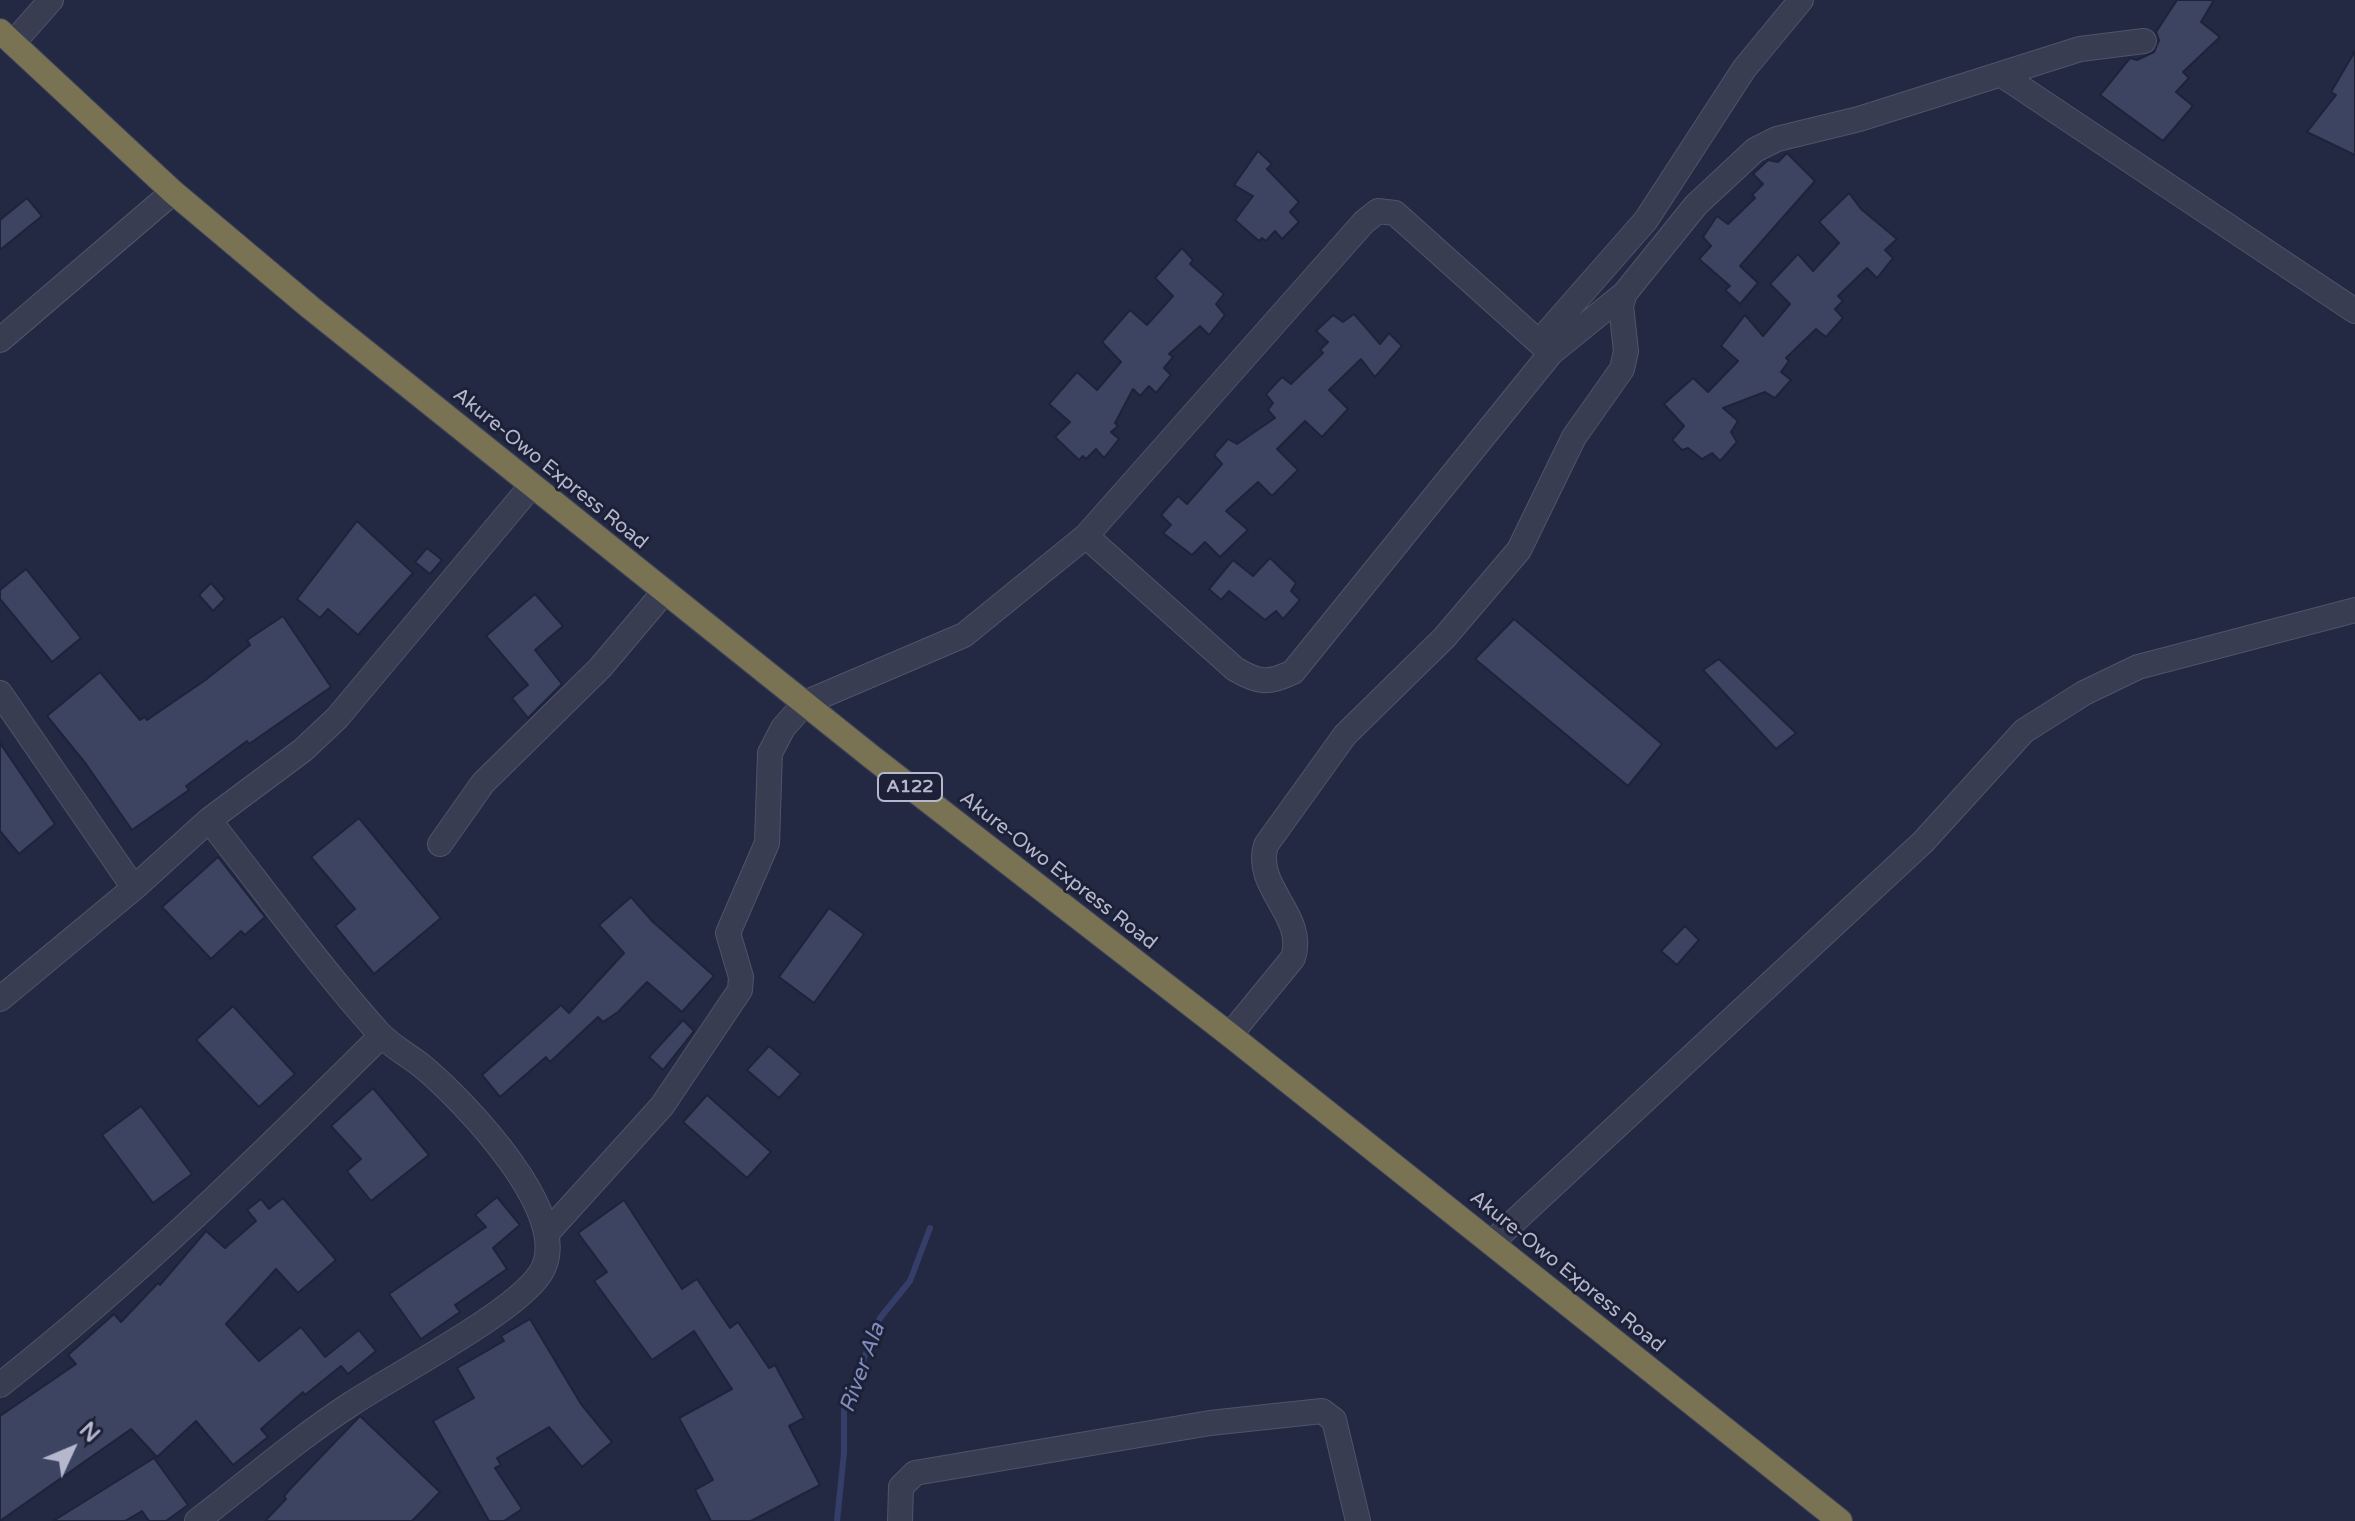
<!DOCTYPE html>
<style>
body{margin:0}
#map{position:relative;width:2355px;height:1521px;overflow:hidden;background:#232943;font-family:"Varela Round",sans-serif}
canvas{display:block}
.north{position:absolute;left:32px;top:1409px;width:80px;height:80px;-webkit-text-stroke:6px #1c2138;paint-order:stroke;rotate:46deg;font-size:22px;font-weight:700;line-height:32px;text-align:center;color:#b5b8cd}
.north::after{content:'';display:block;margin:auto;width:28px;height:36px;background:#b5b8cd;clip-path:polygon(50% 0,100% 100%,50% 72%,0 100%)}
</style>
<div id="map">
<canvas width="2355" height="1521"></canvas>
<div class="north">N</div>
</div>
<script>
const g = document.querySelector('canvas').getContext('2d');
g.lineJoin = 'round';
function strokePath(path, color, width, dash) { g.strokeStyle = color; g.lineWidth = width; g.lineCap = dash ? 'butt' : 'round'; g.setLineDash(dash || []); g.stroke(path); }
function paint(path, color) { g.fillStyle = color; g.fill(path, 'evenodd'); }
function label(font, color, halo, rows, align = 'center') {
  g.font = font + ' "Varela Round",sans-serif'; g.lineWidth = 6; g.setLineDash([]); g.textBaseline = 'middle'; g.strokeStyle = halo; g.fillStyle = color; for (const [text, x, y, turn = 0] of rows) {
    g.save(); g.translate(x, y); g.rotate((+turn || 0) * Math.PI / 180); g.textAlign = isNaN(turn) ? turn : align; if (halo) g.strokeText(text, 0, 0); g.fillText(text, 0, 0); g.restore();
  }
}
strokePath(new Path2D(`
 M837,1521L844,1453V1408L880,1318L910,1281L930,1228`), '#343e69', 6);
const building = new Path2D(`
 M2177,0H2214L2201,22L2220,37L2183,72L2189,78L2176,92L2193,106L2163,141L2100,95L2130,58L2137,60L2154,52L2159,40L2156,32Z
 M2355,51V155L2307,132L2336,95L2331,92Z
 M1258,151L1272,164L1267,169L1299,202L1290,212L1299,222L1282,239L1275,231L1266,241L1262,238L1259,241L1235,220L1253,196L1234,185Z
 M1787,153L1815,181L1740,266L1758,283L1740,304L1725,290L1730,286L1699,259L1711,246L1703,237L1717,216L1728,224L1755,198L1752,195L1763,184L1753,174L1768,160L1778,162Z
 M1849,193L1861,209L1897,239L1885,250L1893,258L1877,278L1867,268L1838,296L1843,301L1835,309L1843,318L1826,337L1816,329L1786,358L1789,361L1781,372L1791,380L1775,398L1765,392L1723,408L1738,421L1731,432L1737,442L1720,461L1712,453L1702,459L1688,448L1682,450L1672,440L1684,426L1664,404L1693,378L1708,392L1738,361L1721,346L1745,315L1763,336L1790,304L1770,284L1798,254L1813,271L1839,243L1819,222Z
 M27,198L42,216L0,250V220Z
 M1182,248L1193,260L1190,264L1224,294L1216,304L1225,315L1209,335L1200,326L1169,354L1173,357L1164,368L1171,375L1156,393L1149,386L1140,396L1133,389L1115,423L1118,426L1111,432L1119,439L1104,458L1096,449L1086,459L1083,456L1079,460L1055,437L1070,422L1049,404L1077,372L1097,390L1121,362L1102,342L1130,310L1147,325L1173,296L1155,278Z
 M1354,314L1380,344L1389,333L1402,346L1375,377L1361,359L1329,390L1348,409L1322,437L1305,421L1277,449L1298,470L1272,496L1258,482L1226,511L1248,530L1220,557L1205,542L1192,555L1163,533L1171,525L1161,515L1178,496L1187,504L1222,464L1214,455L1228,439L1237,444L1275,418L1268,410L1273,403L1266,394L1282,377L1291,384L1323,353L1320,350L1328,342L1316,331L1333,315L1343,322Z
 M357,521L413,573L358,635L328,609L320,618L297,599Z
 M427,548L442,560L430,574L415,562Z
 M1270,558L1296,583L1291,591L1300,600L1283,619L1276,611L1265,620L1229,591L1221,600L1209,589L1233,560L1253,576Z
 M26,569L81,638L52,662L0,599V590Z
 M211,583L225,599L213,611L199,595Z
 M535,594L563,626L535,650L562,684L528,718L512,698L528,685L486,636Z
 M283,616L331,687L249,744L247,741L186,786L189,790L132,830L86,764L47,716L100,672L140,720L145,717L147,720L204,681L250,645L247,640Z
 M1514,619L1662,744L1628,786L1475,659Z
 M1719,659L1796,733L1776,749L1703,670Z
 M0,743L55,824L19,854L0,831Z
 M359,818L441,918L374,974L335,926L355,909L311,857Z
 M218,857L265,917L245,935L241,931L211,959L162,907Z
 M631,897L653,922L714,976L682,1012L647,982L618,1012L603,1022L598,1017L550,1062L546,1057L500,1097L482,1075L561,1005L569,1013L624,953L599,925Z
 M829,908L864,934L814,1003L779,977Z
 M1685,926L1699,940L1677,965L1661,951Z
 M233,1006L295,1074L259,1107L196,1040Z
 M683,1020L694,1031L663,1070L649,1057Z
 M769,1046L801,1074L779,1098L747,1070Z
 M373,1088L429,1155L371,1201L347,1171L361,1159L331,1126Z
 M707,1095L771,1152L747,1178L683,1122Z
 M141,1106L192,1174L153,1203L102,1135Z
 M497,1197L520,1225L493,1248L507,1269L455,1305L460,1312L421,1339L389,1294L486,1227L475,1215Z
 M283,1198L336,1260L298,1293L276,1269L226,1324L259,1361L301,1327L325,1357L359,1330L376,1351L348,1374L341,1366L305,1395L303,1392L261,1429L268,1437L233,1465L196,1421L157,1457L131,1429L0,1521V1416L76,1364L68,1355L114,1314L121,1322L158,1283L160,1285L206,1231L225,1248L256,1221L247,1210L261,1199L269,1209Z
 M624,1200L682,1289L697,1279L730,1328L738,1322L769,1368L775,1365L804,1418L789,1426L820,1485L751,1521H711L695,1490L713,1480L679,1418L732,1389L694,1331L652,1360L594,1281L607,1272L578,1233Z
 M530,1319L581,1404L612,1442L582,1467L549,1427L497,1458L501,1465L495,1468L522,1509L504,1521H489L433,1421L474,1398L457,1368L504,1341L501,1336Z
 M360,1416L440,1492L412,1521H265L286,1499L284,1496L292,1487Z
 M154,1458L188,1505L166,1521H149L142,1511L125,1521H53Z`);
paint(building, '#3d4461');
strokePath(building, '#1e233a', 2);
const minor = new Path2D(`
 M13,43L51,0
 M2002,75L2355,311
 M0,340L173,192
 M1539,342L1646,220L1744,69L1801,0
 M1086,536L1235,669C1259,683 1268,684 1293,672L1551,353L1625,293
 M0,693L134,888
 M440,844L483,783L600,668L665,591
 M0,999L134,888L209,820L303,750L337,718L532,485
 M1230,1035L1293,958C1307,915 1253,888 1266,845L1345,735L1444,638L1519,550L1574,437L1622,369L1626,351L1621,306L1625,293L1696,205L1755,150L1777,139L1859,119L2080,49L2144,41
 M548,1232L662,1106L740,990L741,977L728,933L767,843L770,753L783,728L805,703L964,635L1086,536L1364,222L1378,211L1395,213L1551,353
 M1492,1242L1923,842L2024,731L2084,693L2138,667L2355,610
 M0,1385C136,1278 258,1158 381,1036
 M197,1521C248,1482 297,1439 351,1404C396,1374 513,1314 540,1274C578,1218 463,1100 422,1066C408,1055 391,1046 379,1033C319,966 265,891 209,820
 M900,1521L901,1487L915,1473L1210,1423L1322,1411L1334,1420L1358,1521`);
const highway = new Path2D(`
 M0,31L173,192L311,308L873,758L1230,1035L1840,1521`);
strokePath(minor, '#50546a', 26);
strokePath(highway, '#3f445a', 26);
strokePath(minor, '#383d52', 24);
strokePath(highway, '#797354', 24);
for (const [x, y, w] of [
 [910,787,64]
]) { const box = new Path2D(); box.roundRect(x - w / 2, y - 14, w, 28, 6); g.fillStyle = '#1c2138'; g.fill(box); strokePath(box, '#b5b8cd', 2); }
label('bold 18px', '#b5b8cd', null, [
 ["A122",910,787]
]);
label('20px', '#b5b8cd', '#1c2138', [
 ["Akure-Owo Express Road",550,469,39],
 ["Akure-Owo Express Road",1058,871,38],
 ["Akure-Owo Express Road",1567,1272,39]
]);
label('italic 22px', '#808cbb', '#1c2138', [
 ["River Ala",863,1368,-70]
]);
</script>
